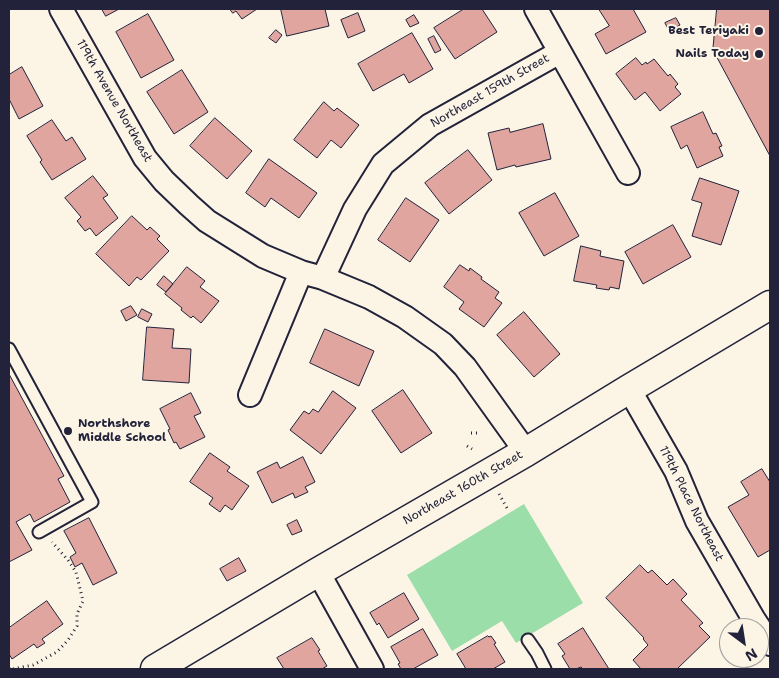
<!DOCTYPE html>
<style>
body{margin:0}
#map{position:relative;width:779px;height:678px;overflow:hidden;background:#fcf5e5;font-family:"Shantell Sans",sans-serif}
canvas{display:block}
.frame{position:absolute;inset:0;border:10px solid #22223b;pointer-events:none}
.north{position:absolute;left:719px;top:618px;width:50px;height:50px;box-sizing:border-box;background:#fcf5e5;border:1px solid #a5a1a1;border-radius:50%;rotate:149deg;font-size:14px;font-weight:700;line-height:20px;text-align:center;color:#22223b}
.north::after{content:'';display:block;margin:auto;width:18px;height:22px;background:#22223b;clip-path:polygon(50% 0,100% 100%,50% 72%,0 100%)}
</style>
<div id="map">
<canvas width="779" height="678"></canvas>
<div class="frame"></div>
<div class="north">N</div>
</div>
<script>
const g = document.querySelector('canvas').getContext('2d');
g.lineJoin = 'round';
function paint(path, color) { g.fillStyle = color; g.fill(path, 'evenodd'); }
function strokePath(path, color, width, dash) { g.strokeStyle = color; g.lineWidth = width; g.lineCap = dash ? 'butt' : 'round'; g.setLineDash(dash || []); g.stroke(path); }
function label(font, color, halo, rows, align = 'center') {
  g.font = font + ' "Shantell Sans",sans-serif'; g.lineWidth = 4; g.setLineDash([]); g.textBaseline = 'middle'; g.strokeStyle = halo; g.fillStyle = color; for (const [text, x, y, turn = 0] of rows) {
    g.save(); g.translate(x, y); g.rotate((+turn || 0) * Math.PI / 180); g.textAlign = isNaN(turn) ? turn : align; if (halo) g.strokeText(text, 0, 0); g.fillText(text, 0, 0); g.restore();
  }
}
paint(new Path2D(`
 M524,504L583,603L516,643L502,621L452,651L407,575Z`), '#9cdea9');
const building = new Path2D(`
 M102,9H119L106,16Z
 M230,9H257L242,19L236,11L233,13Z
 M281,9H325L329,26L287,36Z
 M464,9H482L497,32L455,59L434,28Z
 M599,9H633L646,32L606,54L595,34L609,26Z
 M717,9H770V156L713,50Z
 M358,13L365,31L348,38L341,20Z
 M148,14L174,60L141,78L116,32Z
 M414,15L419,23L410,27L406,20Z
 M676,18L680,25L669,31L665,23Z
 M276,30L282,35L276,43L269,38Z
 M412,33L433,69L409,83L404,74L373,91L358,64Z
 M434,36L441,50L435,53L428,39Z
 M636,58L642,65L646,62L647,64L654,59L668,76L670,74L678,84L675,87L681,94L660,111L645,92L635,100L616,74Z
 M22,67L43,106L19,119L9,99V75Z
 M182,70L208,112L174,134L147,92Z
 M324,102L334,111L337,108L359,125L341,148L331,140L317,158L294,140Z
 M703,112L713,134L716,133L722,146L719,147L723,156L697,168L687,145L681,149L671,127Z
 M215,118L252,151L227,179L190,146Z
 M52,120L66,141L72,137L86,159L52,180L40,162L42,160L27,136Z
 M543,124L551,159L516,167L515,165L497,170L488,133L509,128L510,132Z
 M468,150L492,180L449,214L425,183Z
 M269,159L317,193L299,218L271,198L265,207L246,193Z
 M93,176L108,195L103,198L118,218L96,236L90,228L85,231L77,221L81,217L65,198Z
 M700,178L739,191L721,245L692,236L702,203L692,200Z
 M555,193L579,236L544,256L519,213Z
 M406,198L439,220L410,262L378,240Z
 M132,216L147,230L150,227L160,236L157,239L169,251L141,280L137,277L129,286L96,254Z
 M673,225L691,257L643,284L625,252Z
 M581,246L601,251L600,256L624,261L619,289L610,287L609,290L596,288L597,285L574,281Z
 M460,265L469,271L470,268L482,277L481,279L499,292L495,298L502,303L484,327L459,309L464,302L444,287Z
 M187,267L205,281L200,287L219,301L201,323L193,316L191,318L181,310L182,308L165,294Z
 M164,276L173,284L166,292L157,285Z
 M131,306L137,315L126,321L121,311Z
 M142,309L152,314L148,322L138,317Z
 M524,312L560,354L534,377L497,335Z
 M147,327L174,329L172,348L191,349L189,383L143,380Z
 M325,329L374,351L359,386L310,363Z
 M9,374L64,476L58,479L70,502L34,522L30,514L16,522L32,550L9,562Z
 M403,390L432,433L401,453L372,411Z
 M333,391L356,408L321,454L290,430L304,411L309,414L313,409L318,412Z
 M191,393L201,413L194,416L205,437L180,449L176,442L174,443L168,430L170,429L160,409Z
 M210,453L230,467L227,471L249,486L232,510L225,505L220,512L209,504L213,498L190,482Z
 M303,457L315,482L305,487L308,492L295,498L293,493L272,503L257,472L277,462L280,468Z
 M762,469L770,482V550L758,557L728,507L749,495L741,482Z
 M89,518L117,573L93,585L82,563L75,567L70,557L76,553L64,531Z
 M297,520L302,531L292,535L287,525Z
 M239,558L246,571L227,581L220,569Z
 M640,565L648,573L652,570L667,585L673,579L687,594L681,600L703,623L699,626L710,637L677,669H641L633,660L648,645L643,639L644,638L606,598Z
 M404,593L419,619L388,638L379,623L377,625L370,613Z
 M47,601L63,624L42,639L45,643L37,648L34,644L12,659L9,654V628Z
 M583,628L609,669H581L582,668L581,667L576,669H570L562,656L565,654L558,644Z
 M423,629L438,655L413,669H401L398,664L400,663L391,647Z
 M488,636L489,637L491,636L496,643L494,644L505,662L493,669H466L457,654Z
 M312,638L320,650L318,651L327,666L322,669H284L277,658Z`);
paint(building, '#dfa59e');
strokePath(building, '#22223b', 1);
const lane = new Path2D(`
 M9,349L92,502L39,532
 M528,640L537,653L545,669`);
const street = new Path2D(`
 M61,9L145,158L164,181L189,205L207,221L263,256L301,272L323,278L369,297L405,317L443,344L465,367L526,452
 M536,9L560,52L628,173
 M323,278L355,209L383,164L430,125L560,52
 M629,389L676,471L697,521L753,618L770,644
 M250,395L301,272
 M318,572L372,669`);
const secondary = new Path2D(`
 M155,669L318,572L526,452L629,389L770,305`);
strokePath(lane, '#22223b', 15);
strokePath(street, '#22223b', 26);
strokePath(secondary, '#22223b', 31);
strokePath(new Path2D(`
 M471,433H478
 M467,446L472,449
 M499,494L507,508
 M9,668L11,669
 M13,669L33,665L57,652L68,640L77,626V614L83,601L76,572L68,560L52,542`), '#22223b', 3, [1, 4]);
strokePath(lane, '#fcf5e5', 11);
strokePath(street, '#fcf5e5', 22);
strokePath(secondary, '#fcf5e5', 28);
for (const [x, y, r, color] of [
 [759,31,5,"#22223b"],
 [759,54,5,"#22223b"],
 [68,431,5,"#22223b"]
]) { const dot = new Path2D(); dot.arc(x, y, r, 0, 2 * Math.PI); g.fillStyle = color; g.fill(dot); strokePath(dot, '#fcf5e5', 2); }
label('bold 12px', '#22223b', '#fcf5e5', [
 ["Best Teriyaki",749,31],
 ["Nails Today",749,54],
 ["Northshore",78,424,"left"],
 ["Middle School",78,438,"left"]
], 'right');
label('12px', '#22223b', '#fcf5e5', [
 ["Northeast 159th Street",490,91,-30],
 ["119th Avenue Northeast",114,101,60],
 ["Northeast 160th Street",463,488,-30],
 ["119th Place Northeast",691,504,63]
]);
</script>
